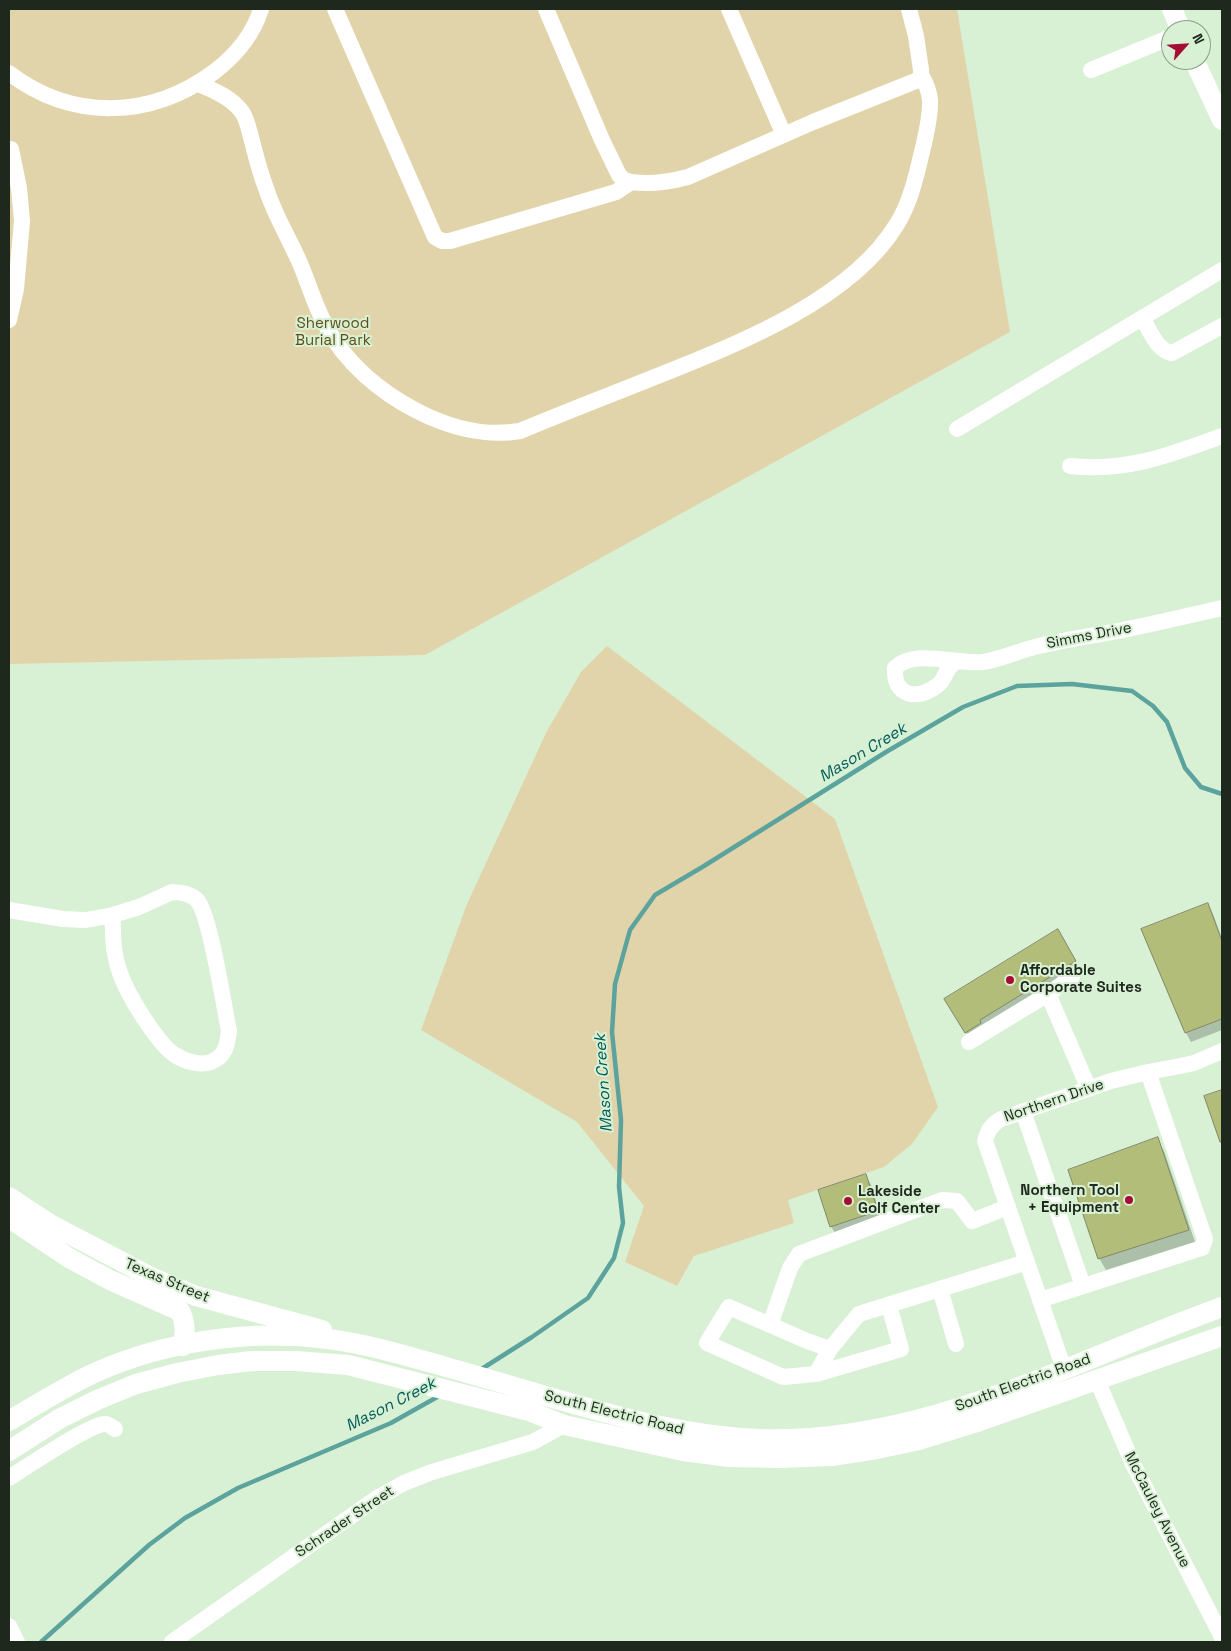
<!DOCTYPE html>
<style>
body{margin:0}
#map{position:relative;width:1231px;height:1651px;overflow:hidden;background:#d8f0d4;font-family:"Space Grotesk",sans-serif}
canvas{display:block}
.frame{position:absolute;inset:0;border:10px solid #1e281d;pointer-events:none}
.north{position:absolute;left:1161px;top:20px;width:50px;height:50px;box-sizing:border-box;background:#d8f0d4;border:1px solid #8ea08b;border-radius:50%;rotate:64deg;font-size:14px;font-weight:700;line-height:20px;text-align:center;color:#1e281d}
.north::after{content:'';display:block;margin:auto;width:18px;height:22px;background:#a60d34;clip-path:polygon(50% 0,100% 100%,50% 72%,0 100%)}
</style>
<div id="map">
<canvas width="1231" height="1651"></canvas>
<div class="frame"></div>
<div class="north">N</div>
</div>
<script>
const g = document.querySelector('canvas').getContext('2d');
g.lineJoin = 'round';
function paint(path, color) { g.fillStyle = color; g.fill(path, 'evenodd'); }
function strokePath(path, color, width, dash) { g.strokeStyle = color; g.lineWidth = width; g.lineCap = dash ? 'butt' : 'round'; g.setLineDash(dash || []); g.stroke(path); }
function label(font, color, halo, rows, align = 'center') {
  g.font = font + ' "Space Grotesk",sans-serif'; g.lineWidth = 4; g.setLineDash([]); g.textBaseline = 'middle'; g.strokeStyle = halo; g.fillStyle = color; for (const [text, x, y, turn = 0] of rows) {
    g.save(); g.translate(x, y); g.rotate((+turn || 0) * Math.PI / 180); g.textAlign = isNaN(turn) ? turn : align; if (halo) g.strokeText(text, 0, 0); g.fillText(text, 0, 0); g.restore();
  }
}
paint(new Path2D(`
 M9,9H957L1010,332L425,655L9,664Z
 M607,646L835,819L938,1107L912,1144L884,1167L788,1200L794,1223L694,1256L677,1286L625,1262L644,1206L577,1122L421,1030L467,904L547,731L581,672Z`), '#e2d4aa');
paint(new Path2D(`
 M1208,905L1213,914L1222,939V1030L1191,1042L1186,1033L1143,929Z
 M1057,931L1082,974L986,1033L973,1044L946,999Z
 M1222,1092V1144L1206,1097Z
 M1157,1139L1164,1151L1195,1242L1106,1270L1099,1258Z
 M866,1176L871,1185L882,1220L836,1235L831,1226Z`), '#0003');
strokePath(new Path2D(`
 M480,1370L532,1337L588,1298L614,1258L623,1223L619,1187L621,1120L612,1032L615,984L630,930L655,895L704,866L886,752L963,707L1017,686L1072,684L1132,691L1153,706L1167,722L1185,768L1201,787L1222,794
 M41,1642L149,1545L185,1518L238,1488L391,1423L439,1396`), '#5ca39d', 4.5);
const building = new Path2D(`
 M1208,903L1222,941V1019L1185,1033L1141,929Z
 M1058,929L1076,961L980,1020L981,1023L965,1033L944,999Z
 M1222,1090V1142H1220L1204,1096Z
 M1158,1137L1189,1230L1098,1259L1068,1170Z
 M866,1174L878,1211L830,1227L818,1190Z`);
paint(building, '#b1bd78');
strokePath(building, '#818868', 1);
strokePath(new Path2D(`
 M335,9L435,237L442,241H450L616,192L631,182C651,185 669,182 688,177L813,122L918,80L921,75V70L916,36L909,9
 M546,9L602,140L619,175L624,180L631,182
 M729,9L784,135
 M1091,70L1171,37
 M9,73C72,121 151,119 214,72C235,56 253,35 261,9
 M198,84C214,90 232,98 242,112C248,121 249,131 252,141C256,157 260,173 266,188C274,214 288,236 299,261C308,281 314,304 325,324C344,362 380,392 417,411C448,427 485,437 520,431C563,413 607,396 650,379C732,346 850,302 897,224C909,205 915,181 920,160C924,145 931,114 930,100C929,90 926,83 921,75
 M9,155L11,149L19,188L22,221L16,289L9,320
 M1142,318C1150,330 1157,351 1172,353L1222,326
 M957,429L1222,270
 M1070,466C1128,472 1169,455 1222,436
 M957,661C945,666 947,678 938,685C918,701 893,697 895,668C915,648 957,665 983,662C1002,659 1020,650 1039,646C1065,640 1091,636 1118,631C1153,624 1187,616 1222,608
 M172,892C181,892 190,893 197,900C210,914 224,1007 229,1031C227,1045 226,1056 211,1062C200,1066 184,1061 175,1055C158,1044 132,1001 124,983C114,961 112,940 113,915L139,907Z
 M9,910L63,919L86,920L113,915
 M1048,994L1072,977
 M969,1042L1048,994L1089,1089
 M1023,1111L1083,1286
 M940,1289L956,1344
 M1040,1300L1202,1248L1205,1239L1148,1072
 M770,1325L790,1268L799,1254L942,1200L957,1201L972,1221L1008,1207
 M830,1349L816,1374L783,1377L707,1343L729,1307L807,1341L830,1349L859,1314L1027,1262
 M1064,1369L985,1141C988,1130 991,1125 1001,1119L1111,1081L1148,1072L1180,1066L1194,1063L1222,1051
 M816,1374L901,1349L889,1305
 M1097,1380L1133,1464L1222,1637
 M9,1478C25,1468 90,1424 105,1424C109,1424 112,1427 115,1429
 M9,1626L17,1642
 M172,1642L377,1498L404,1483L432,1472L533,1442L564,1425`), '#fff', 16);
strokePath(new Path2D(`
 M1172,9L1181,30
 M1194,60L1222,120
 M9,1197L50,1224L153,1278L196,1296L322,1330
 M9,1218L69,1258L110,1280L180,1311C186,1322 185,1333 183,1346
 M9,1421C36,1405 63,1388 92,1374C164,1341 250,1329 328,1339C368,1344 407,1356 446,1367C482,1377 519,1388 556,1399C623,1418 690,1437 761,1439C925,1444 1072,1361 1222,1307
 M9,1451L59,1419L97,1400L136,1384L177,1373L218,1365L252,1361H296L348,1365L529,1411L564,1425L683,1451L729,1457L781,1458L832,1456L877,1449L919,1440L974,1423L1222,1336`), '#fff', 20);
for (const [x, y, r, color] of [
 [1010,980,5,"#a60d34"],
 [1129,1200,5,"#a60d34"],
 [848,1201,5,"#a60d34"]
]) { const dot = new Path2D(); dot.arc(x, y, r, 0, 2 * Math.PI); g.fillStyle = color; g.fill(dot); strokePath(dot, '#d8f0d4', 2); }
label('15px', '#5f4e1a', '#d8f0d4', [
 ["Sherwood",333,324],
 ["Burial Park",333,341]
]);
label('15px', '#1e281d', '#d8f0d4', [
 ["Simms Drive",1089,636,-11],
 ["Northern Drive",1054,1101,-19],
 ["Texas Street",167,1281,23],
 ["South Electric Road",1023,1383,-20],
 ["South Electric Road",614,1413,14],
 ["McCauley Avenue",1157,1510,63],
 ["Schrader Street",345,1522,-34]
]);
label('bold 15px', '#1e281d', '#d8f0d4', [
 ["Affordable",1020,971],
 ["Corporate Suites",1020,988],
 ["Northern Tool",1119,1191,"right"],
 ["+ Equipment",1119,1208,"right"],
 ["Lakeside",858,1192],
 ["Golf Center",858,1209]
], 'left');
label('italic 16px', '#005a58', '#d8f0d4', [
 ["Mason Creek",863,753,-31],
 ["Mason Creek",604,1083,-94],
 ["Mason Creek",391,1405,-27]
]);
</script>
